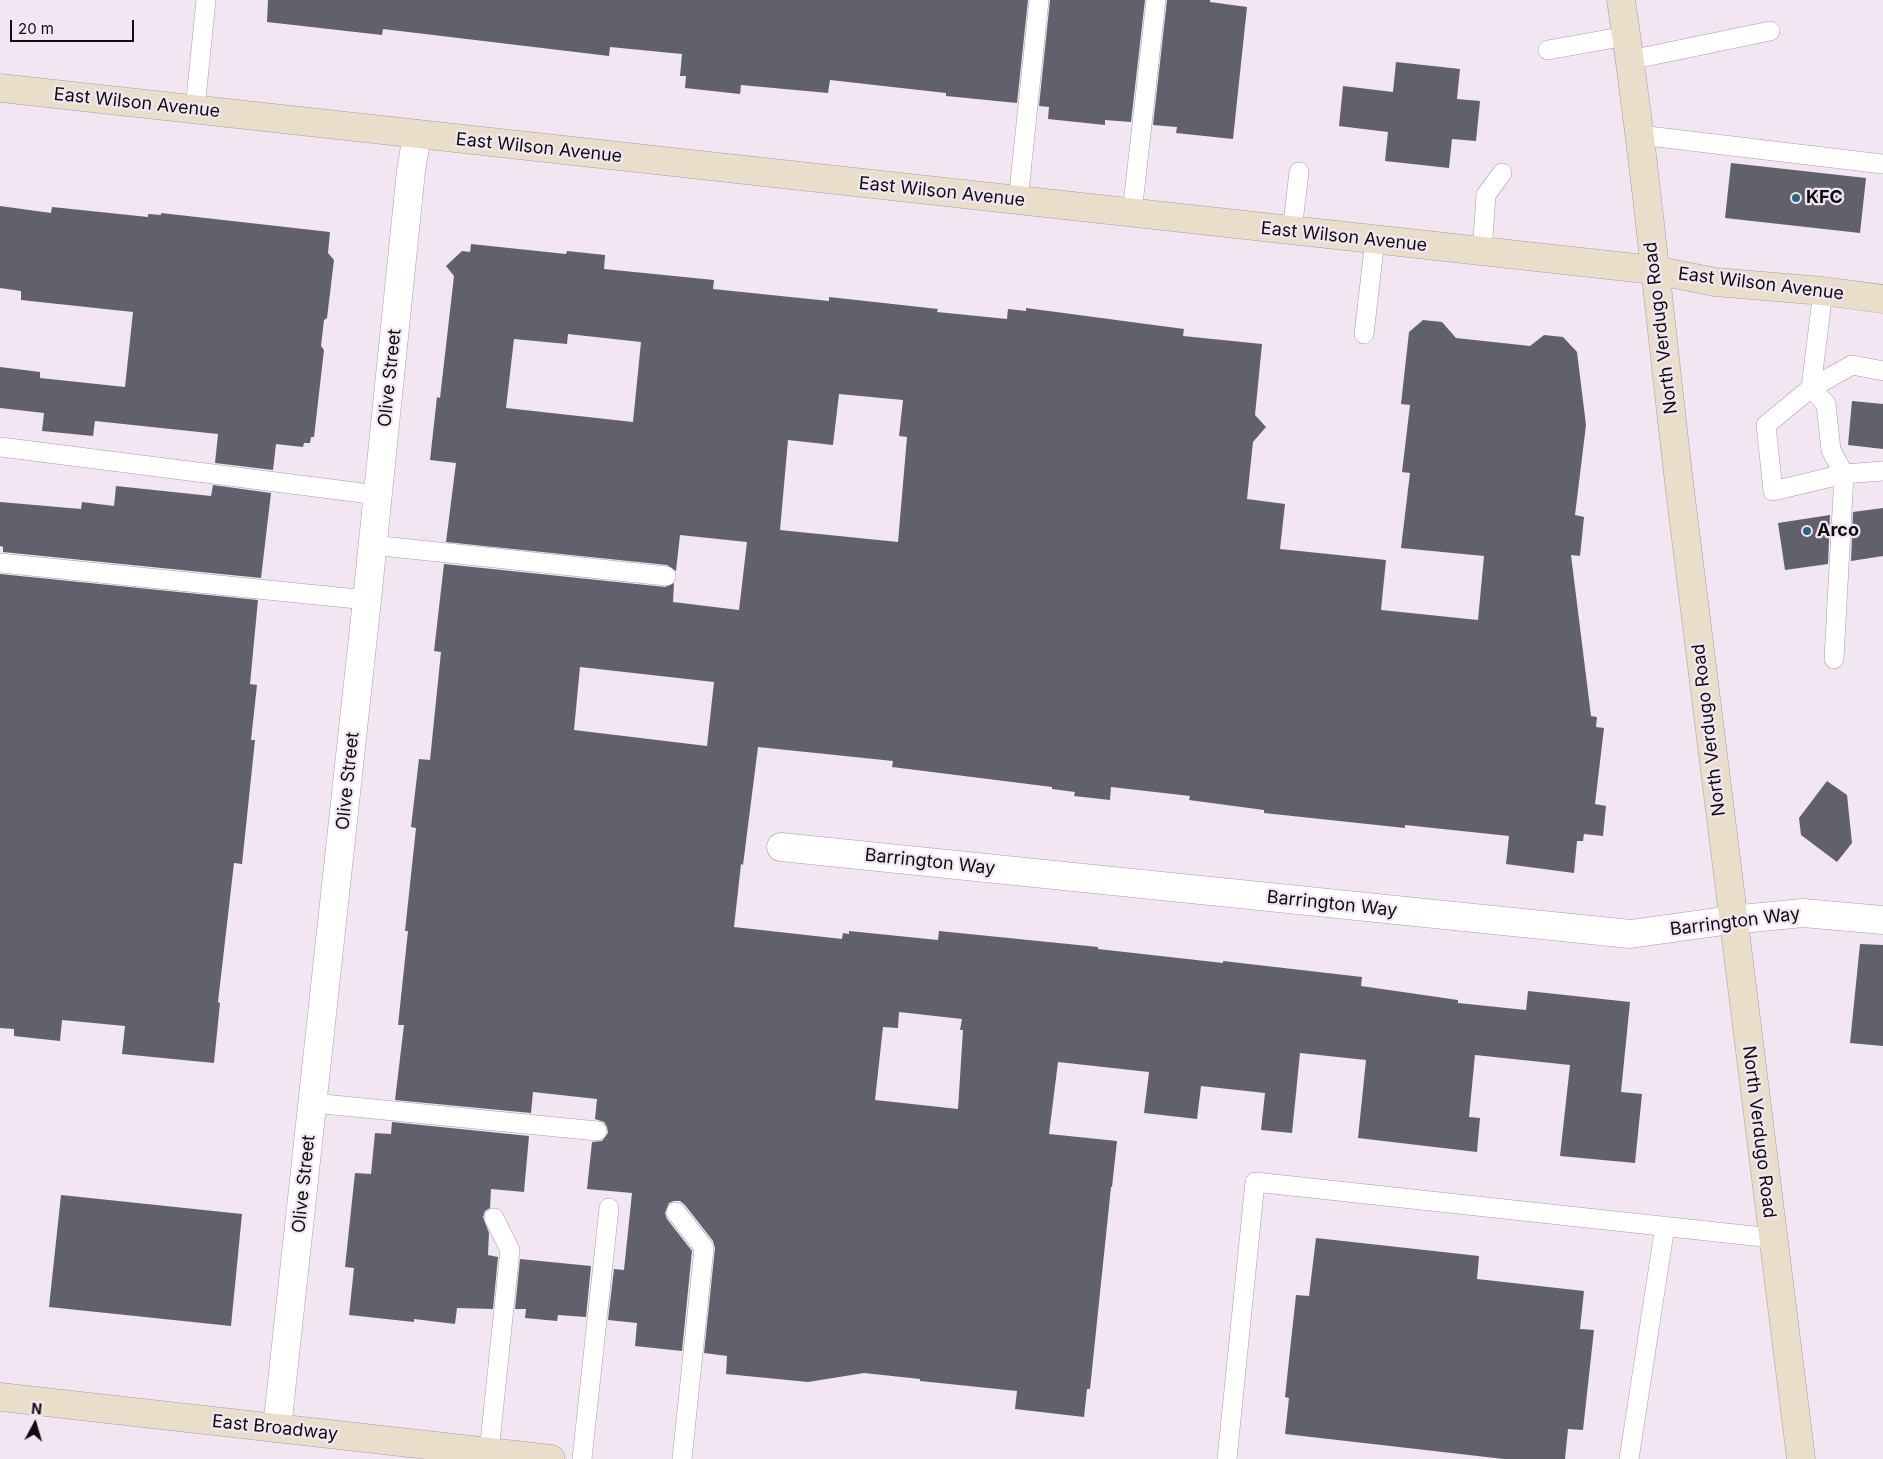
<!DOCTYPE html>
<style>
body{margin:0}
#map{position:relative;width:1883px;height:1459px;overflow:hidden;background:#f1e6f2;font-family:Inter,sans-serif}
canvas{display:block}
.north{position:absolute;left:10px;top:1399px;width:50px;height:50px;-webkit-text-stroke:4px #f1e6f2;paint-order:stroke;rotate:6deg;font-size:14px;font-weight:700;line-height:20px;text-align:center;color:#0f0c10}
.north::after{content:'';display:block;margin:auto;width:18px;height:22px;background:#0f0c10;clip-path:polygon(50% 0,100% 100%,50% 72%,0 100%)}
.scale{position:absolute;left:10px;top:20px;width:124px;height:22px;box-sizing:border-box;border:2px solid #0f0c10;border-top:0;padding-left:6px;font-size:15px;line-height:18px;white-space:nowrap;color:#0f0c10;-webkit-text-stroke:4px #f1e6f2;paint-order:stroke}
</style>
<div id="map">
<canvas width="1883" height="1459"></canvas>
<div class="north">N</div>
<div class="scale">20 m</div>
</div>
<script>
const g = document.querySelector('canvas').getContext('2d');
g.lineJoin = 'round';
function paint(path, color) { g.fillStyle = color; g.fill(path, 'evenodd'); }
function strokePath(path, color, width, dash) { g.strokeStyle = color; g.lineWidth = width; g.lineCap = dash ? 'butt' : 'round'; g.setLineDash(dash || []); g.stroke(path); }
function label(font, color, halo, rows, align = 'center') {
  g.font = font + ' Inter,sans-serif'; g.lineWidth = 4.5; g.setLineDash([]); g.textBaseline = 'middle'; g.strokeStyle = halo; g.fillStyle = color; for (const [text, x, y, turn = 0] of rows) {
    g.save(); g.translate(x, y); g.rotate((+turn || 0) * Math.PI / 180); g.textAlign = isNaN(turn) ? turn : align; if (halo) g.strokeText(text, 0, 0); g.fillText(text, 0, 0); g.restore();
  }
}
paint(new Path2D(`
 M268,0H1028L1017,103L946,96V93L830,80L828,93L741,85L740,94L685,88L686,76H680L682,54L610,47L609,56L383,29L382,35L267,22Z
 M1050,0H1145L1131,122L1105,120V125L1048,119L1049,107L1039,106Z
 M1167,0H1210V2L1247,7L1233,139L1176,133L1177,127L1153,125Z
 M1396,62L1460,69L1457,99L1480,101L1476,141L1452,139L1449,168L1385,161L1388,132L1339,126L1343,86L1393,92Z
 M1731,163L1866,178L1860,233L1725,218Z
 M0,206L51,213L52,207L148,217V214L161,215V213L330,232L328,253L334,260L327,318L324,320L321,346L324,350L314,437H311L310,443H304L303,447L276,444L273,470L215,463L218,434L95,421L93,436L42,431L44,413L0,408V367L40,372V378L125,387L133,312L21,300V291L0,288Z
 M471,244L566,254L567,251L605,255L604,269L714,280L713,289L829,301V297L938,309L937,312L1007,319L1008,309L1026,311V308L1184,329L1183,336L1262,344L1255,415L1266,427L1253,442L1247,499L1285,504L1280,549L1386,560L1381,610L1478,620L1484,556L1401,548L1410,473L1402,472L1410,405L1401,404L1409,332L1423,320L1442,322L1456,338L1530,346L1544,335L1563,337L1577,352L1586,425L1575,515L1584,517L1580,556L1571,555L1591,716L1597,717L1596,727L1604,728L1595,804L1606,806L1603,836L1584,834L1583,841H1577L1574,873L1506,864L1509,836L1405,825V828L1264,813V810L1189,800L1190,796L1111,787L1110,800L1074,796L1075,792L1052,789V787L892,767L893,761L758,747L743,865L741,864L734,927L842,939L843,933L849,934V931L938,940L939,931L1098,947V949L1223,963V961L1362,977L1361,986L1458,1000V1003L1526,1010L1528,991L1630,1002L1621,1092L1642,1094L1635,1163L1560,1156L1570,1065L1475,1055L1469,1117L1480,1118L1477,1152L1358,1138L1366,1060L1300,1053L1292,1133L1261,1130L1265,1093L1201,1086L1197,1119L1144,1113L1149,1072L1058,1062L1049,1134L1117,1141L1112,1187H1111L1090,1389H1087L1084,1417L1015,1409L1017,1391L920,1381V1379L864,1373L808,1382L726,1374L727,1356L704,1353L715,1248L713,1241L685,1205L680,1201H674L669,1203L665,1213L667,1219L692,1251L682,1351L635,1346L637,1323L608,1320L614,1269L624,1270L632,1193L587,1189L592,1142L602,1141L608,1133L607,1127L604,1122L595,1119L597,1099L533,1092L531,1113L395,1100L404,1025H398L408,931H405L416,828L411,827L419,759L430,760L441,652L434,651L444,564L665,587L674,583L673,602L739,610L747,542L680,535L676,571L667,565L446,542L456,463L430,460L437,397L440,398L454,276L446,266L462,251L470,252ZM568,334L641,342L633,422L506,408L514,339L567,344ZM839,394L903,400L899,436L907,437L898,542L780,530L788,440L833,445ZM580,667L714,682L707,746L574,730ZM899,1012L962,1019L960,1030H963L958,1109L875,1100L883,1027L898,1028Z
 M1852,401L1883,404V449L1848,445Z
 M213,485L271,493L261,578L3,552V547L0,546V502L81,509L82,502L114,506L116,486L211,496Z
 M1883,508V556L1851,561L1853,512Z
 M1830,515L1828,564L1785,570L1778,523Z
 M0,574L258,600L250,684L257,685L251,740H255L242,864L234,863L218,1002L220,1003L214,1063L122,1054L125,1026L62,1020L60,1041L14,1036V1029L0,1028Z
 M1827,781L1847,795L1852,843L1837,862L1801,835L1799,818Z
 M1860,944L1883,945V1046L1850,1043Z
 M392,1122L529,1136L524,1192L491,1189L490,1208L485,1211L483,1217L489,1233L488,1255L498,1257L493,1309L457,1308L455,1324L414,1319V1322L349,1315L354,1268L345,1267L355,1173L371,1174L375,1133L391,1134Z
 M61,1195L242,1214L231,1326L49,1307Z
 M1316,1238L1479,1256L1477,1279L1584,1291L1580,1329L1594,1330L1583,1430L1568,1429L1565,1459H1504L1285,1434L1289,1398L1285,1397L1296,1295L1309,1296Z
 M520,1259L591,1266L586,1317L558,1315L557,1321L525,1318L526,1309H515Z`), '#61616e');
const lane = new Path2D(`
 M1548,50L1626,36
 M1630,60L1770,31
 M195,109L206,0
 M1640,135L1883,164
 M1018,201L1039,0
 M1132,213L1156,0
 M1292,231L1299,172
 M1482,252L1486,195L1502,173
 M1823,291L1811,388L1826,404L1831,450L1844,474L1834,659
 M1364,334L1375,240
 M1883,371L1852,365L1811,388L1766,425L1773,491L1844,474L1883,471
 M0,447L378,495
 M372,545L666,576
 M0,563L367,600
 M313,1103L597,1131
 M676,1212L704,1248L682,1459
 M489,1452L510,1250L494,1218
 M582,1459L609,1208
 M1227,1459L1255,1182L1772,1238
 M1629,1459L1665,1226`);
const street = new Path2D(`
 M781,847L1630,934L1731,920L1803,913L1883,920
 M277,1428L367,600L411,171L417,134`);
const secondary = new Path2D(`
 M1621,0C1646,166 1661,332 1681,499C1720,819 1759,1139 1801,1459
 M0,88L1654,270L1715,282L1823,291L1883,299
 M0,1397L551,1459`);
strokePath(lane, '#a69ca7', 20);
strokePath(street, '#a69ca7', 29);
strokePath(secondary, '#a69ca7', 29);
strokePath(lane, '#fff', 19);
strokePath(street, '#fff', 28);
strokePath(secondary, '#eaddca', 28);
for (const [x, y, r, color] of [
 [1796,198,5,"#2a657d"],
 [1807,531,5,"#2a657d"]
]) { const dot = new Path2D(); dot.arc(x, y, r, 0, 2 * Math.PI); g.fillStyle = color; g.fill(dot); strokePath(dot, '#f1e6f2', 2); }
label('18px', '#0f0c10', '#f1e6f2', [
 ["East Wilson Avenue",137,103,6],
 ["East Wilson Avenue",539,148,6],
 ["East Wilson Avenue",942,192,6],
 ["East Wilson Avenue",1344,237,6],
 ["East Wilson Avenue",1761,284,7],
 ["North Verdugo Road",1661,328,-97],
 ["Olive Street",390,378,-84],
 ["North Verdugo Road",1709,730,-97],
 ["Olive Street",348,781,-84],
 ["Barrington Way",930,862,6],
 ["Barrington Way",1332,904,6],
 ["Barrington Way",1735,922,-7],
 ["North Verdugo Road",1759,1132,83],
 ["Olive Street",304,1184,-84],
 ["East Broadway",275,1428,6]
]);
label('bold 18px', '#0f0c10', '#f1e6f2', [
 ["KFC",1806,198],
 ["Arco",1817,531]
], 'left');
</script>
